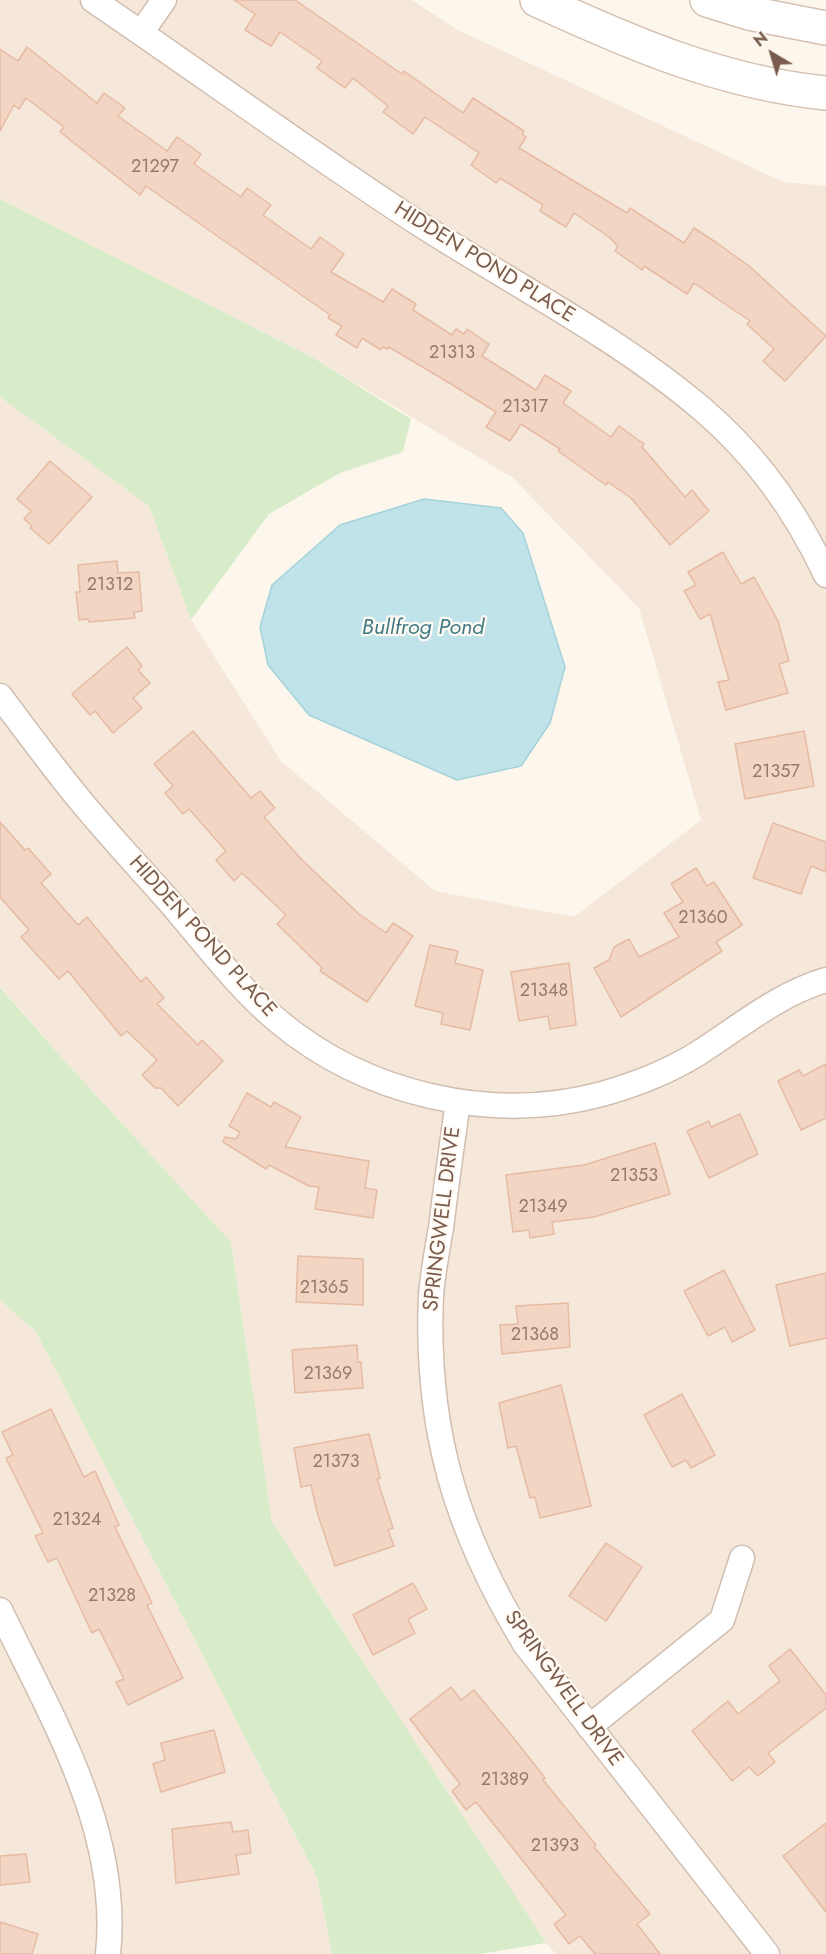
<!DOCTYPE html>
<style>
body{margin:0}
#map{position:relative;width:826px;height:1954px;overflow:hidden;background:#fdf6ec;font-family:Jost,sans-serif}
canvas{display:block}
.north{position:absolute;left:742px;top:24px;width:60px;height:60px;-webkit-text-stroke:4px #fffaf3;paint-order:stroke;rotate:322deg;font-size:16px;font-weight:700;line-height:24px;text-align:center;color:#7a5c4d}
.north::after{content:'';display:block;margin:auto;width:21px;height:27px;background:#7a5c4d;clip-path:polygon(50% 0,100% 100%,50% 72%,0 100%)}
</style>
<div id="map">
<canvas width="826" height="1954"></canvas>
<div class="north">N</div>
</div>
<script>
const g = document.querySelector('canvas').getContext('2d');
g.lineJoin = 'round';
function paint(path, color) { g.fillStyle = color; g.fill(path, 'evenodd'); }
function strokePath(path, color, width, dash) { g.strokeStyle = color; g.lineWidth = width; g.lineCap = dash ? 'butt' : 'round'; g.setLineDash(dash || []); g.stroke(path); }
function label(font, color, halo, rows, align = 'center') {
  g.font = font + ' Jost,sans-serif'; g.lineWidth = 4.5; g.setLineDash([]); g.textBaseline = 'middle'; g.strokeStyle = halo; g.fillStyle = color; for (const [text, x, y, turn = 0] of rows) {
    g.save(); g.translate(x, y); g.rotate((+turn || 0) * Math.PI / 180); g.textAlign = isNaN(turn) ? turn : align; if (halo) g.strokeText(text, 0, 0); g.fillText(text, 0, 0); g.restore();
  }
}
paint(new Path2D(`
 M0,0H412L456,29L783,182L826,186V1954H556L546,1943L272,1522L231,1242L62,1058L0,986V397L149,506L191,620L281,761L435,891L574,917L701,820L639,608L513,478L312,357L0,199Z
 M0,1300L36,1332L317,1877L332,1954H0Z`), '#f5e8da');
paint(new Path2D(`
 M0,199L312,357L411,419L403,452L340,473L269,514L191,620L149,506L0,397Z
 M0,987L62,1058L231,1242L272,1522L546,1943L480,1954H332L317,1877L36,1332L0,1300Z`), '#d8ecc9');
const water = new Path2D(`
 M424,499L501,508L523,533L565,667L550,723L521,766L457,780L309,715L268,665L260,627L272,585L340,525Z`);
paint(water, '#bfe3e8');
strokePath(water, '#a5d3da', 1.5);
const building = new Path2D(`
 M234,0H295L402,74L404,71L463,113L473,98L524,131L522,134L526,137L519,148L627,213L630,208L684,243L694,228L717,243L749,266L826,336L785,381L763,361L774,349L747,324L750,321L694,283L687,294L644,266L642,270L615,251L618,246L609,237L574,213L566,227L540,211L543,205L500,178L496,183L471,165L479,153L425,117L413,134L383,112L388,106L353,78L345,88L317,68L322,61L280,32L271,46L245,30L255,14Z
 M27,47L97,103L104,93L125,108L118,116L167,151L177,137L201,154L194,164L241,197L247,188L271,205L263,215L311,249L320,237L344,254L331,272L383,302L392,289L416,304L413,310L452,335L456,329L464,334L467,329L489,344L482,356L536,390L545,375L571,391L563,403L611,437L619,426L644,444L642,447L685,497L692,490L709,511L670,545L631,498L608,482L606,485L558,451L560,449L521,424L510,441L486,427L496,412L451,384L389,347L388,349L383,347L381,350L362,338L357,348L336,335L342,326L328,318L330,315L146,186L140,195L60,132L64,127L26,98L19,109L14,105L0,131V49L18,61Z
 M50,461L92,497L49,544L30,528L32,526L24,519L31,511L17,499Z
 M723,552L741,584L754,577L778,621L789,661L779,664L788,693L726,710L718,682L729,680L710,614L700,619L684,591L696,585L688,572Z
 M117,561L118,573L139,572L142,611L134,612L135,618L89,622L88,619L79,620L76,592H80L78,565Z
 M127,647L142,666L138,670L150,683L133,698L142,708L113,733L95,711L90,715L72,694Z
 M193,731L251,798L260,791L275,808L264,817L300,858L359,914L386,933L393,923L413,936L367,1002L320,971L322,968L277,924L286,915L242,873L234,881L216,860L226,851L189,809L183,814L165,793L173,786L154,764Z
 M804,731L814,786L745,799L735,744Z
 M0,822L25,850L28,848L51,874L41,883L78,925L87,917L141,982L146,977L164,998L157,1004L198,1045L202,1040L223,1061L178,1106L161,1088H155L142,1075L157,1060L127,1031L121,1036L68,971L59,979L21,937L29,930L0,897Z
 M773,823L826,842V872L811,866L801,894L753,878Z
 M696,868L707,886L714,882L742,925L716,942L722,951L621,1017L594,968L609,960L614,947L629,939L639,957L679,937L664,913L683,902L671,884Z
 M430,945L458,951L455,963L483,970L470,1030L441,1024L443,1013L415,1006Z
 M569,963L576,1025L550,1029L548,1016L519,1021L511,972Z
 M826,1064V1118L801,1130L778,1081L799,1070L803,1076Z
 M247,1093L271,1107L274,1102L301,1117L285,1147L369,1161L365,1188L377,1190L373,1218L315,1209L319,1187L309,1186L269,1165L266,1169L223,1142L225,1137L236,1139L240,1132L229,1126Z
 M740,1114L758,1154L709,1178L687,1131L709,1121L711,1127Z
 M655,1143L670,1194L594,1217L552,1222L554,1234L530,1238L529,1230L513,1232L506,1175L584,1165Z
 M298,1256L363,1259V1305L296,1302Z
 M724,1270L755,1330L732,1342L725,1327L708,1336L684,1291Z
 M826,1273V1338L790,1346L776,1285Z
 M568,1303L570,1347L502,1354L500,1325L518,1324L516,1306Z
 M357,1345L358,1362H361L363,1388L295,1393L292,1350Z
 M561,1385L591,1506L540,1518L535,1497L530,1498L516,1446L508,1448L499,1403Z
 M682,1394L715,1455L691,1468L686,1460L672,1467L644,1415Z
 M51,1409L84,1477L95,1471L119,1525L115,1527L152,1603L147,1605L183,1678L128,1705L116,1682L124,1679L99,1629L92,1633L57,1558L48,1562L35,1536L43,1533L6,1458L13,1455L2,1432Z
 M369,1434L380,1478L377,1479L393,1528L388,1530L394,1546L335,1566L317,1512L311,1485L301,1487L294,1448Z
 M606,1543L642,1567L606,1621L569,1596Z
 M413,1583L427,1609L408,1619L415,1633L373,1655L353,1615Z
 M790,1649L826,1695V1708L768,1753L775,1762L758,1776L749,1767L732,1781L692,1731L728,1701L738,1714L780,1681L769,1666Z
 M451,1687L461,1700L474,1690L516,1741L545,1778L543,1780L596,1845L594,1847L650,1914L637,1924L660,1954H595L580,1936L569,1944L554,1924L566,1915L476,1802L466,1810L452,1791L460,1784L410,1719Z
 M214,1730L225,1772L161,1792L153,1764L165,1760L161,1743Z
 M231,1822L233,1832L248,1830L251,1853L236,1855L239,1874L176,1883L172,1829Z
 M826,1823V1912L783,1856Z
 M26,1854L30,1882L0,1885V1856Z
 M0,1922L38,1934L32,1954H0Z`);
paint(building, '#f3d5c3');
strokePath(building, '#e6bba3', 1.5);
const street = new Path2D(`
 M93,0C202,74 310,153 421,225C515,285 617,337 702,409C755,454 797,513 826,575
 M141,33L164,0
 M0,696C25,729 49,762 75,794C104,830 136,864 167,899C202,939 236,986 278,1021C365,1094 491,1124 602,1094C634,1085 668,1072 697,1054C738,1028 778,994 826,980
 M458,1102C452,1144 446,1186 441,1228C437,1250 433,1273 431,1295C425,1429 456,1530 525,1644L767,1954
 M0,1610C51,1717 121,1830 108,1954
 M589,1727L722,1620L742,1558`);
const secondary = new Path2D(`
 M537,0C630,43 723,83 826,93
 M707,0L749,13L826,28`);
strokePath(street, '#d1beb0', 27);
strokePath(secondary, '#d6c0b0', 36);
strokePath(street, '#fff', 24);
strokePath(secondary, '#fff', 33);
label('18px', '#987a6a', null, [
 ["21297",155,168],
 ["21313",452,354],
 ["21317",525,408],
 ["21312",110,586],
 ["21357",776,773],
 ["21360",703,919],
 ["21348",544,992],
 ["21353",634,1177],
 ["21349",543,1208],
 ["21365",324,1289],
 ["21368",535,1336],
 ["21369",328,1375],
 ["21373",336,1463],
 ["21324",77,1521],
 ["21328",112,1597],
 ["21389",505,1781],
 ["21393",555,1847]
]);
label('21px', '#7a5c4d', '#fffaf3', [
 ["HIDDEN POND PLACE",484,263,32],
 ["HIDDEN POND PLACE",202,937,48],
 ["SPRINGWELL DRIVE",443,1219,-83],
 ["SPRINGWELL DRIVE",563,1689,54]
]);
label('italic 22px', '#437c86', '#fffaf3', [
 ["Bullfrog Pond",423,629]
]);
</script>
